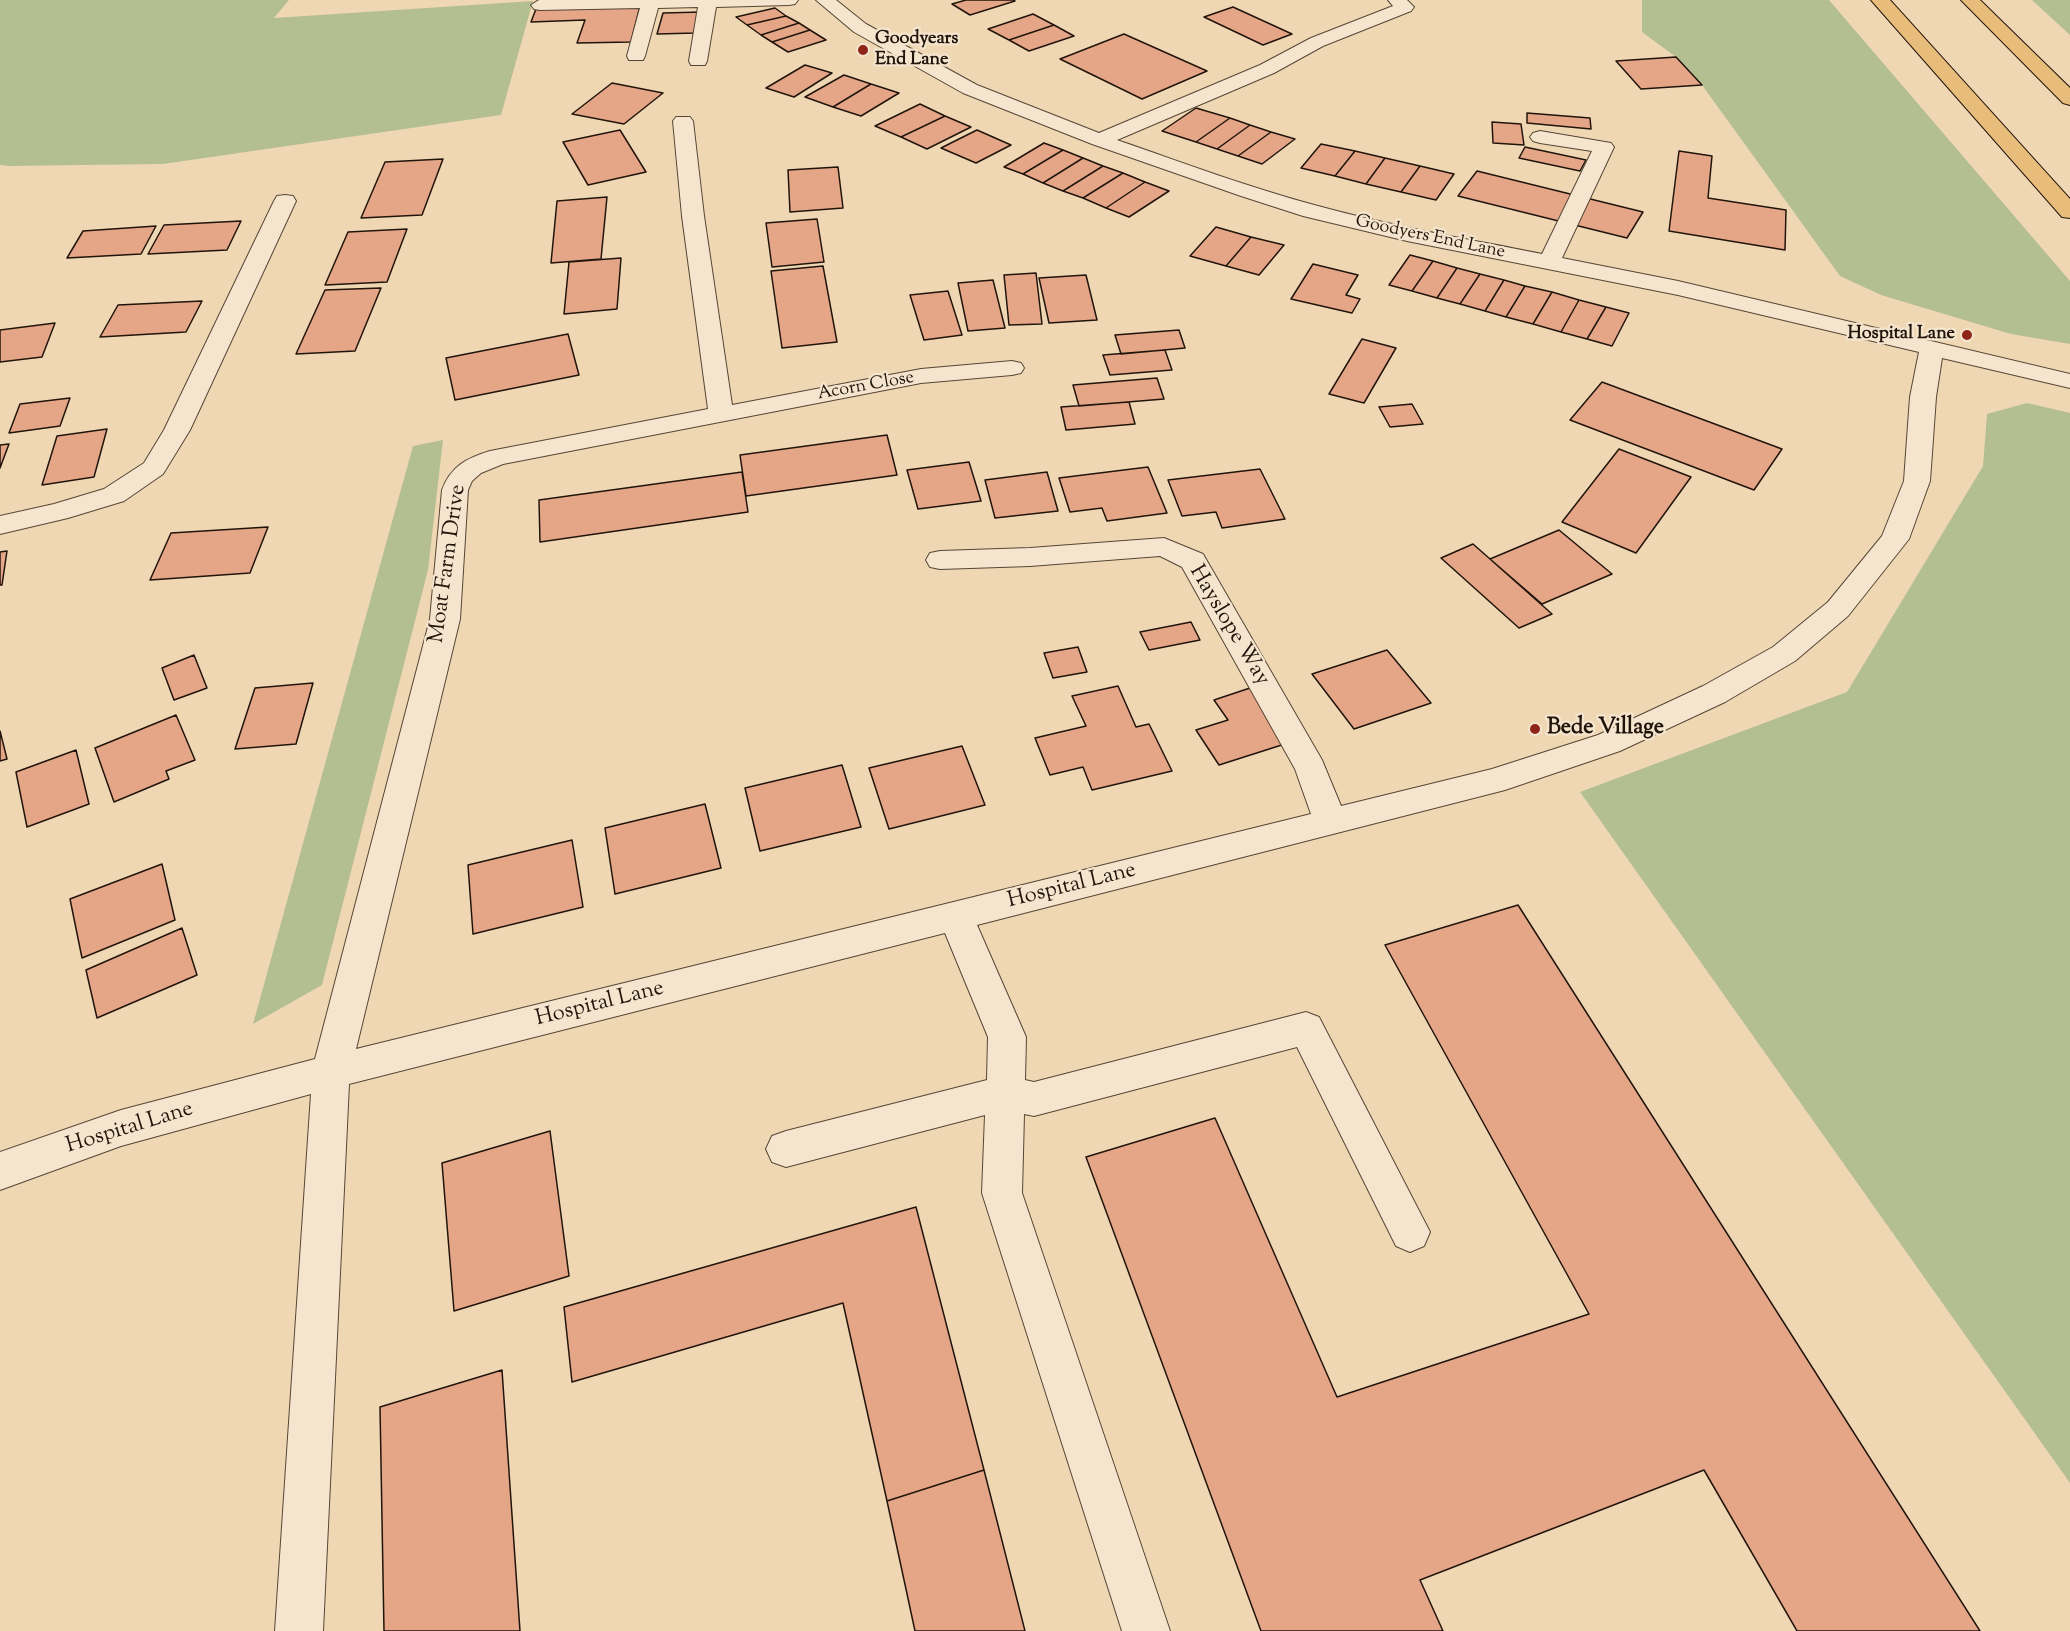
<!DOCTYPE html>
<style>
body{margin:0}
canvas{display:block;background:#f0d7b3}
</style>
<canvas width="2070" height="1631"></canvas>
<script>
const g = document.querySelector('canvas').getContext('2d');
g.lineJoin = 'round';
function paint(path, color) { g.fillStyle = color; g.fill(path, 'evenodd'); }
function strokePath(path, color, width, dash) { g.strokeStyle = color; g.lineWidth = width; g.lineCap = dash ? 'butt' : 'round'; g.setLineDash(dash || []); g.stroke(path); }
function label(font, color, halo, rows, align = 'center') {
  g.font = font + ' "Sorts Mill Goudy",serif'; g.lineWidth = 4.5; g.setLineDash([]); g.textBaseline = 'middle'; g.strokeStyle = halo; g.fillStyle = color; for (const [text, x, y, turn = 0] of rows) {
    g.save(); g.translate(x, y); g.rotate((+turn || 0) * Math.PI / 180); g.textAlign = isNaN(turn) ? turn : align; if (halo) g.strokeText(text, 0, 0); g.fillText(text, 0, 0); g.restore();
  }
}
paint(new Path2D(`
 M0,0H289L274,18L533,1L501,115L163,164L9,166L0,165Z
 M1642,0H1829L2070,281V344L2011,334L1881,295L1840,276L1702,85L1676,57L1642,32Z
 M2032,0H2070V35Z
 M2027,403L2070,413V1483L1580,792L1847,692L1983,466L1987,414Z
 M443,440L428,570L322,985L253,1024L413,446Z`), '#b4bf91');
const building = new Path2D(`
 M966,0H1013L1015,1L970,15L952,4Z
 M640,6L631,42L577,43L585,20L531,22L536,9Z
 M1233,7L1292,34L1263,45L1204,17Z
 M775,8L786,16L747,25L736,17Z
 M702,12L696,33L657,34L663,13Z
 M1033,14L1054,25L1009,40L988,29Z
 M786,16L799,23L761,35L747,25Z
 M799,23L810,30L772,42L761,35Z
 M1054,25L1074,36L1029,51L1009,40Z
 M810,30L826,40L788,52L772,42Z
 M1124,34L1207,71L1142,99L1060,59Z
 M1676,57L1702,85L1641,89L1616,61Z
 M805,65L832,73L794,97L766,88Z
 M844,75L871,84L833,107L805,97Z
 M612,83L663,93L624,124L572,114Z
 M871,84L899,93L861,116L833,107Z
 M920,104L945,116L901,137L875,126Z
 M1196,108L1230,118L1196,142L1162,131Z
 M1527,113L1590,118L1591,129L1527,123Z
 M945,116L971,127L927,149L901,137Z
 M1230,118L1250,125L1217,149L1196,142Z
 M1492,122L1521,124L1524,145L1493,143Z
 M1250,125L1271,132L1238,156L1217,149Z
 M620,130L646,172L588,185L563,142Z
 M977,130L1011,145L976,163L941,148Z
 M1271,132L1295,139L1262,164L1238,156Z
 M1044,143L1063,150L1023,174L1004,167Z
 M1321,144L1355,151L1335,176L1301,168Z
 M1525,147L1586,160L1580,171L1519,158Z
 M1063,150L1083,158L1043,183L1023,174Z
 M1355,151L1385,158L1366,184L1335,176Z
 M1679,151L1712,156L1708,198L1786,210L1785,250L1669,231Z
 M1083,158L1103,166L1063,191L1043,183Z
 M1385,158L1420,166L1401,192L1366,184Z
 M443,159L422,215L361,218L385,162Z
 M1103,166L1123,173L1083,198L1063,191Z
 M1420,166L1454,174L1436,200L1401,192Z
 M838,167L843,208L790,212L788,170Z
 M1477,171L1643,212L1627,238L1458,196Z
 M1123,173L1145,182L1106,208L1083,198Z
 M1145,182L1169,191L1129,217L1106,208Z
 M607,197L601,259L551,263L557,201Z
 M817,219L824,262L772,267L766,223Z
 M241,221L227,250L148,254L164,225Z
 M156,226L141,254L67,258L83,231Z
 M1216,227L1251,237L1226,266L1190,256Z
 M407,229L387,282L325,285L348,232Z
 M1251,237L1284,245L1259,275L1226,266Z
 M1410,255L1433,261L1412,291L1389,285Z
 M621,258L617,309L564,314L569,262Z
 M1433,261L1457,268L1437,298L1412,291Z
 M1313,264L1358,275L1346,295L1360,299L1352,313L1291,299Z
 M823,266L837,342L782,348L771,271Z
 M1457,268L1480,274L1460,304L1437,298Z
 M1036,273L1042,324L1009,325L1004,275Z
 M1480,274L1504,280L1485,311L1460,304Z
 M1086,275L1097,320L1049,323L1039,278Z
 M993,280L1005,328L968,331L958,283Z
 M1504,280L1525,286L1506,317L1485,311Z
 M1525,286L1552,292L1533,324L1506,317Z
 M381,288L355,351L296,354L325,290Z
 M948,291L962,335L924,340L910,295Z
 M1552,292L1579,300L1561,332L1533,324Z
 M1579,300L1606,307L1587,339L1561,332Z
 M202,301L186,332L100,337L118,305Z
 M1606,307L1629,313L1612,346L1587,339Z
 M55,323L42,357L0,362V330Z
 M1179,330L1185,348L1121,354L1115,335Z
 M568,334L579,375L455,400L446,358Z
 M1362,339L1396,348L1364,403L1329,394Z
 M1165,350L1172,370L1110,375L1103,355Z
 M1157,378L1164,399L1079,406L1073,385Z
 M1602,382L1782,449L1754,490L1570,420Z
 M70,398L60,426L9,433L20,404Z
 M1129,402L1135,424L1066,430L1061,407Z
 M1412,404L1423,424L1390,427L1379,407Z
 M107,429L94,477L42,485L57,436Z
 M887,435L897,475L746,496L740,455Z
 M9,444L0,468V445Z
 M1619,449L1691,477L1636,553L1562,522Z
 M969,462L981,501L918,509L907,470Z
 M1148,467L1167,513L1107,521L1102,508L1070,512L1059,478Z
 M1260,469L1285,519L1222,528L1216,512L1182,516L1168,480Z
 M742,472L748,512L540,542L539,500Z
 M1047,472L1058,511L995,518L985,480Z
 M268,527L250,573L150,580L171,533Z
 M1559,530L1612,574L1542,604L1490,559Z
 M1473,544L1490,559L1552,614L1519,628L1441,558Z
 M7,551L2,585H0V552Z
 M1191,622L1200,640L1149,650L1140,632Z
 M1078,647L1087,672L1053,678L1044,653Z
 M1387,650L1431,703L1354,729L1312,674Z
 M194,655L207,688L174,700L162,668Z
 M313,683L296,744L235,749L255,688Z
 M1118,686L1136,727L1149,724L1172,771L1092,790L1083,767L1050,775L1035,738L1086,726L1072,696Z
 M1250,688L1288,743L1219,765L1196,730L1228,720L1214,700Z
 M176,715L195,760L166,771L169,779L114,802L95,748Z
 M0,731L7,759L0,761Z
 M962,746L985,805L889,829L869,768Z
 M76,750L89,804L27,827L16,772Z
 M842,765L861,827L760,851L745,788Z
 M705,804L721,868L615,894L605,828Z
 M572,840L583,907L473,934L468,865Z
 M162,864L175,920L82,958L70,899Z
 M1518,905L1980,1631H1797L1704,1470L1420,1580L1443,1631H1261L1086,1157L1215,1118L1337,1397L1589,1314L1385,945Z
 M182,928L197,975L97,1018L86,970Z
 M550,1131L569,1276L454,1311L442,1163Z
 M916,1207L984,1470L887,1501L843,1303L572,1382L564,1307Z
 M502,1370L520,1631H384L380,1407Z
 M984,1470L1025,1631H915L887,1501Z`);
paint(building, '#e5a688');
strokePath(building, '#21150b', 1.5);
const minor = new Path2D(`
 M539,0H798L795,4L789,5L716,7L707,61L705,65H691L689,61L698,7L658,8L645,56L643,60H629L627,56L640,8L540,10L534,9L531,5Z
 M816,0H836L866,24L977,85L1099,133L1260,65L1311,38L1393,6L1388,0H1407L1414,7L1411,11L1323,46L1274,73L1117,140C1184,163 1250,188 1318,206C1391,226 1467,239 1542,254L1592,151L1540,143L1533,141L1530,137L1533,133L1540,131L1611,143L1614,147L1562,258L1678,281L2070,374V388L1942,358L1936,397L1930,481L1909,539L1848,616L1795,661L1725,702L1620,751L1505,790L977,925L1026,1037L1025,1080L1034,1082L1306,1012L1319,1017L1430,1232L1424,1246L1410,1252L1396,1246L1297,1047L1034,1116L1024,1114L1022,1193L1170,1631H1122L982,1193L985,1115L786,1167L772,1162L766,1149L772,1136L786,1131L987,1080L988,1037L945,933L349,1084L323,1631H275L311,1094L121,1146L0,1190V1152L121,1110L315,1059L430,619L442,490C451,466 467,458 490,451L708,409L682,216L673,121L676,117H690L693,121L704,216L732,405L921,369L1012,361L1021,363L1024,368L1021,373L1012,375L921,383L503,464L481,473L472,481L468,490L460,619L356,1049L1311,814L1295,769L1182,567L1160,556L1030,566L940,569L930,567L926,560L930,553L940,551L1030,548L1164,538L1203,554L1322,760L1341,806L1492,769L1598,735L1703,686L1773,647L1828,602L1882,536L1904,481L1910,397L1919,352L1678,295L1407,241L1303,216L1241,196L1092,144L963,93L854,32Z
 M285,195L293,196L296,201L190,430L163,474L124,501L68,518L0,534V516L54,504L104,489L144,463L164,430L274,201L277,196Z`);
const highway = new Path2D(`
 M1871,0H1890L2070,199V218L2062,217Z
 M1961,0H1980L2070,88V105L2063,103Z`);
strokePath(minor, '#554635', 2);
strokePath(highway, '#21150b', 2);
paint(minor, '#f5e5ce');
paint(highway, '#e8bc7a');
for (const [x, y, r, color] of [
 [863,50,6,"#8f2418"],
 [1967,335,6,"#8f2418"],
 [1535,729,6,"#8f2418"]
]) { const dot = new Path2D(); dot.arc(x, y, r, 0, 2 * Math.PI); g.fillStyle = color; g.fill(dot); strokePath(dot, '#f5e5ce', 2); }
label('bold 18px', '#21150b', '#f5e5ce', [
 ["Goodyears",875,40],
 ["End Lane",875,61],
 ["Hospital Lane",1955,335,"right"]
], 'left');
label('18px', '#21150b', '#f5e5ce', [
 ["Goodyers End Lane",1430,238,12],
 ["Acorn Close",866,387,-10]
]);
label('22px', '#21150b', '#f5e5ce', [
 ["Moat Farm Drive",449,564,-82],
 ["Hayslope Way",1228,626,59],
 ["Hospital Lane",1072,887,-14],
 ["Hospital Lane",600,1005,-14],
 ["Hospital Lane",130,1129,-17]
]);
label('bold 22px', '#21150b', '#f5e5ce', [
 ["Bede Village",1547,729]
], 'left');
</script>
